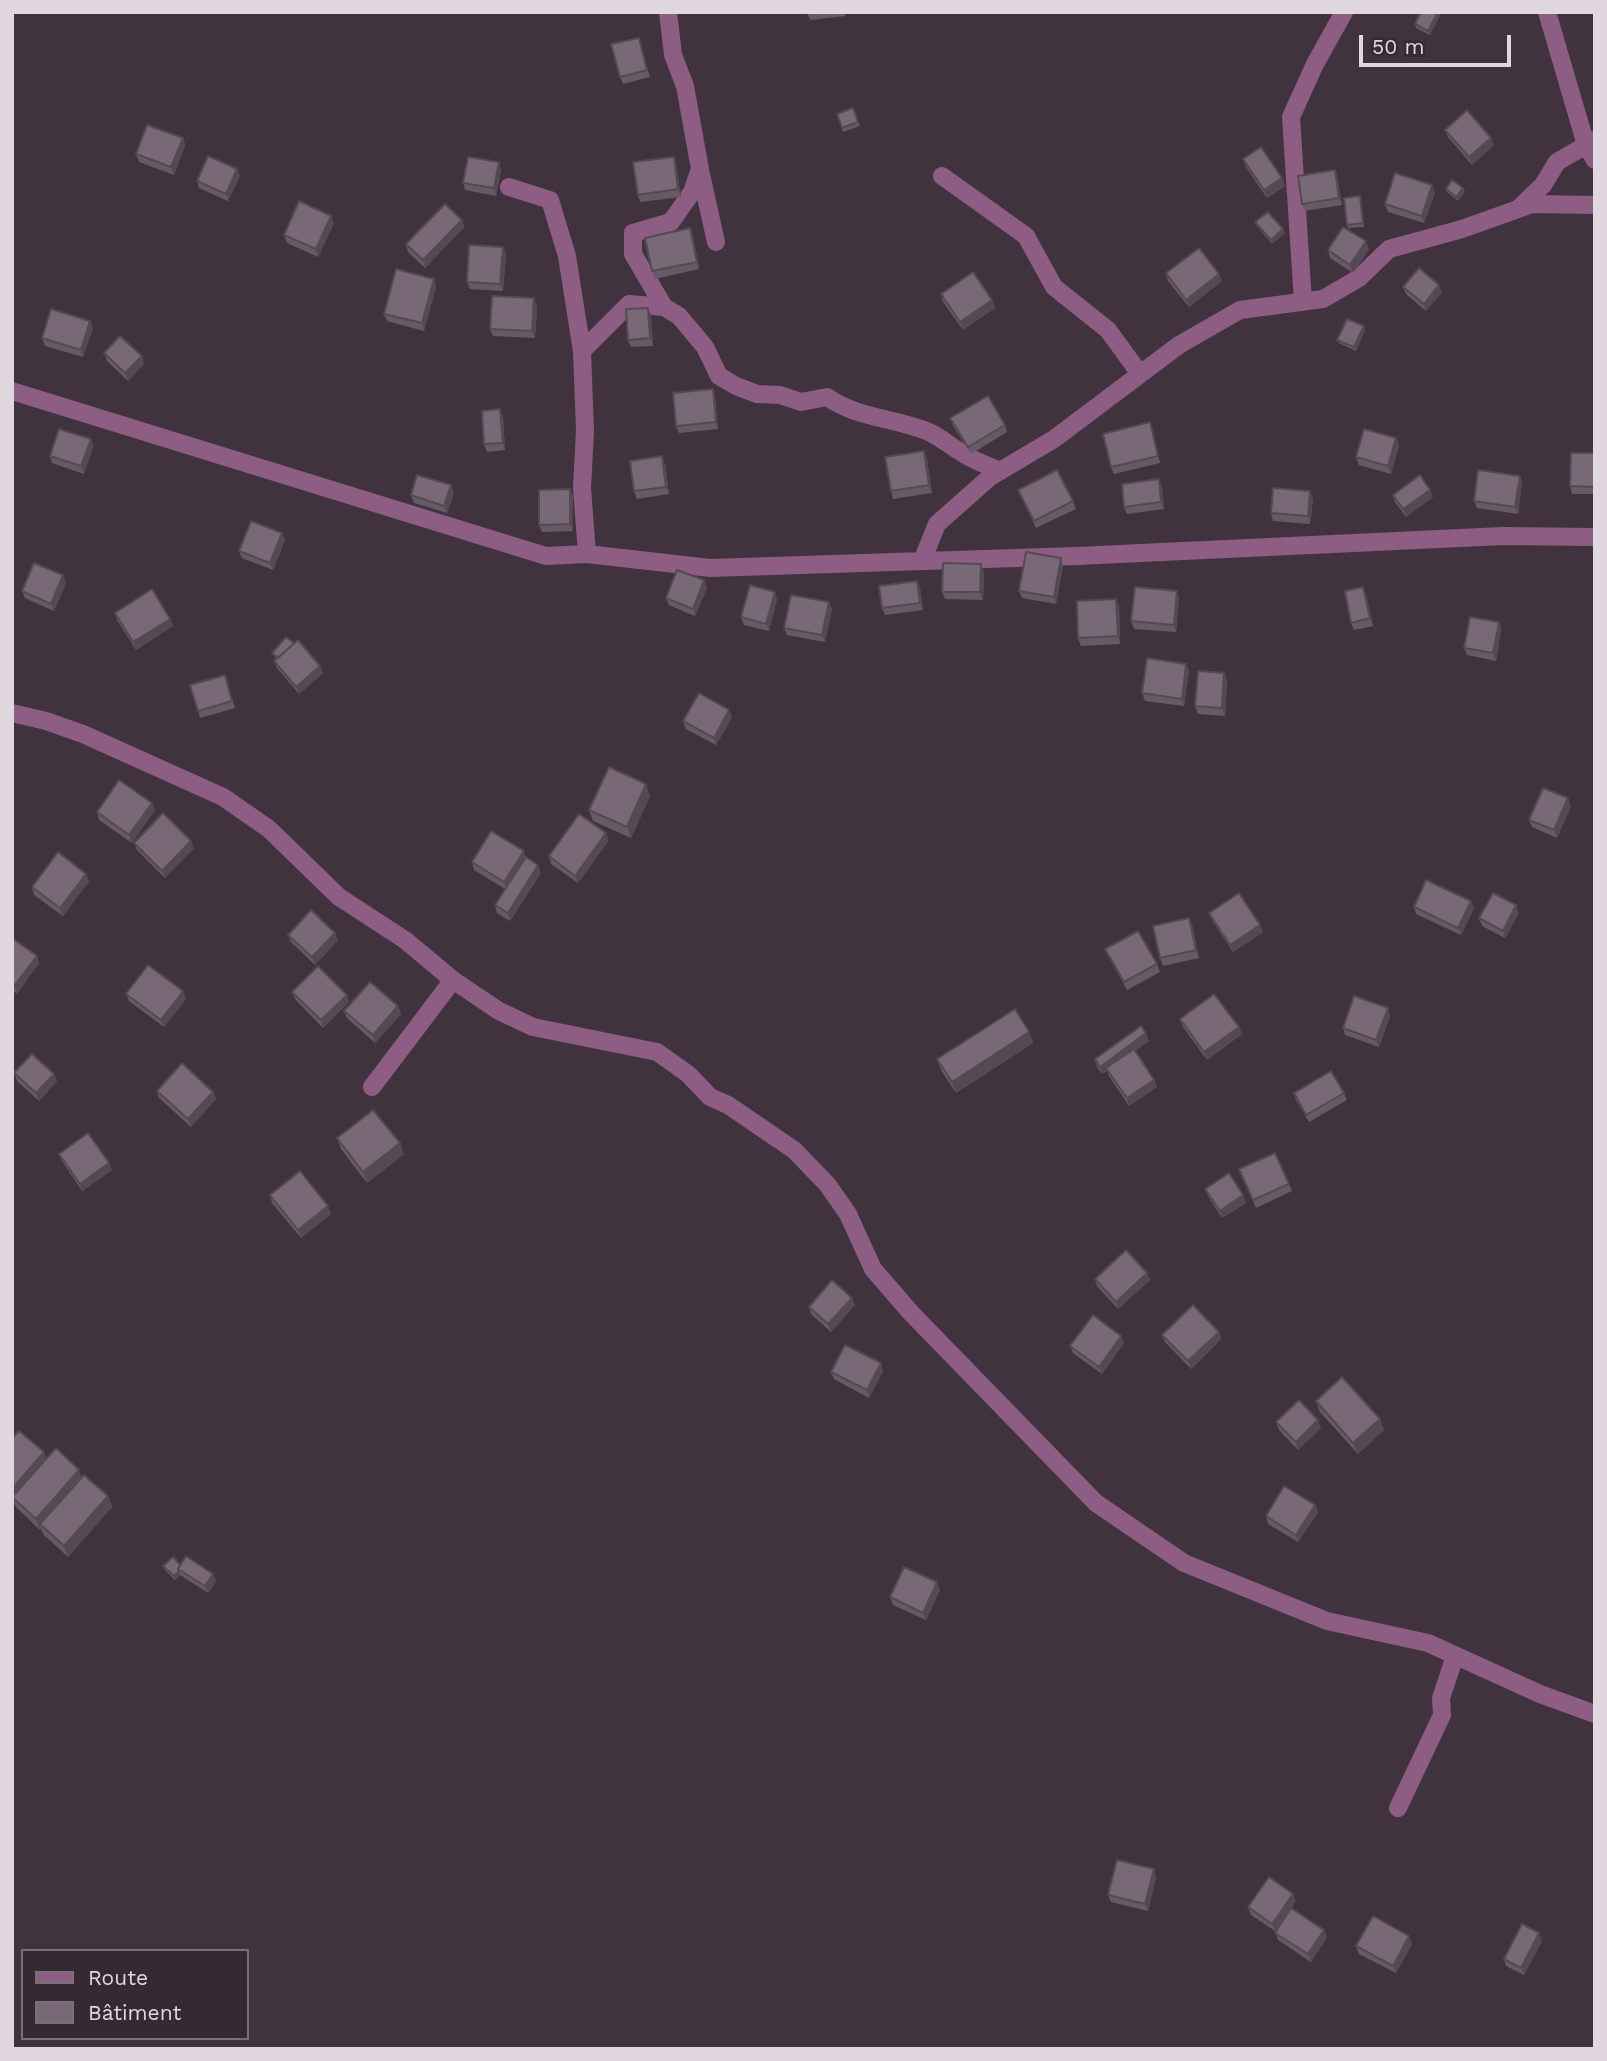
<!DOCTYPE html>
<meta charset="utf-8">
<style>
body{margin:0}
#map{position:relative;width:1607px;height:2061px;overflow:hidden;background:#41333e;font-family:"Work Sans",sans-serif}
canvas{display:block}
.frame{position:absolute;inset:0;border:14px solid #e1d8df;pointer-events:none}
.legend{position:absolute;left:21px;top:1949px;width:228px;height:91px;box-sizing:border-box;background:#362934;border:2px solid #7a6f78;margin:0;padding:9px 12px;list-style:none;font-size:21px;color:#e1d8df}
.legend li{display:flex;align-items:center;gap:14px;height:35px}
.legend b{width:35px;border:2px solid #7a6f78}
.scale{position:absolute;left:1359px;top:35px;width:152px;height:32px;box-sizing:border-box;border:4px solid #e1d8df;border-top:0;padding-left:9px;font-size:21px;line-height:24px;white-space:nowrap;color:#e1d8df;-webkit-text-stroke:5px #362934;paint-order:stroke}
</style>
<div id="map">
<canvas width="1607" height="2061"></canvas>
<div class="frame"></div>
<ul class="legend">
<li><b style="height:9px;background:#8d5d84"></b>Route</li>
<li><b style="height:19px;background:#796976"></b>Bâtiment</li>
</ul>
<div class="scale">50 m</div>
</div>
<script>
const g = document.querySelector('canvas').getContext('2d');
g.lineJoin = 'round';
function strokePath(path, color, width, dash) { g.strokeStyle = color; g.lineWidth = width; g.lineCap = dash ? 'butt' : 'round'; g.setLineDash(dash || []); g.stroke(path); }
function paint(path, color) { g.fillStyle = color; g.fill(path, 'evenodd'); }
strokePath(new Path2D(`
 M1547,12L1586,145L1595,160
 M700,170L716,242
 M942,176L1026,236L1054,287L1108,330L1140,374
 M509,187L550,200L567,256L582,351L585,431L582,488L587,554
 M1518,209L1532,204L1595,205
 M1303,302L1291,117L1315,64L1344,12
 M664,307L679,316L705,347L719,376L736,386L757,394L780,395L801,402L827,397C861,420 893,417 929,432C944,439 956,451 971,458C980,463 991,467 1001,471
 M582,351L629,304L664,307L633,254V233L671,222L692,192L700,169L685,86L673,55L668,12
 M12,391L546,556L587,554L710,568L1077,556L1503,536L1595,537
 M922,561L937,524L990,477L1054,439L1179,345L1240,310L1323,299L1359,278L1389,249L1462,229L1518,209L1543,185L1557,162L1595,140
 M12,713L46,721L83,734L223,797L269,829L339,897L405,940L453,980L499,1011L533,1027L657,1052L688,1074L710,1097L728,1105L794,1150L827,1184L848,1214L873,1269L912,1314L1096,1503L1184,1563L1327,1621L1428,1643L1540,1694L1595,1714
 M372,1087L453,980
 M1398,1808L1442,1715L1441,1698L1455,1656`), '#8d5d84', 18);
paint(new Path2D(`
 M807,12H845V16L810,20Z
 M1441,13L1430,35L1416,28L1415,24Z
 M641,45L650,77L623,84L620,77Z
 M853,108L860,126L843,132L837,114Z
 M1445,130L1494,145L1472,165L1448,137Z
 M183,138L185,145L174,175L139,162L136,154Z
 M1243,159L1285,186L1267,198L1246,167Z
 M676,164L681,197L640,202L638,195Z
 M237,169L240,176L228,201L199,188L197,181Z
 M501,170L496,196L465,190L463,183Z
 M1335,170L1337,177L1342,205L1305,211L1302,204Z
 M1463,188L1465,192L1458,201L1447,192L1446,189Z
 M1435,193L1424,223L1388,212L1385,204Z
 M1361,200L1364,227L1348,228L1347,225Z
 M462,220L464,227L425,268L408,252L406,244Z
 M1255,222L1285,233L1272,244L1257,226Z
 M334,223L318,257L287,243L284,235Z
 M690,228L693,236L699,269L655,279L652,271Z
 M503,247L506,254L503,291L470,289L467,282Z
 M1369,249L1353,273L1330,258L1328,250Z
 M1166,273L1219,274L1222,281L1189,307L1168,281Z
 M434,279L436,287L424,331L387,321L384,314Z
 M1403,287L1442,292L1426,311L1406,294Z
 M941,294L992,300L995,308L963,330L943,302Z
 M537,306L535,338L493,336L490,329Z
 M648,308L651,315L653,346L631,347L628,340Z
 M90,321L93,328L83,357L45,346L42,338Z
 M1365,330L1356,351L1339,343L1337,340Z
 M104,353L144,364L128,381L107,361Z
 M715,397L718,429L679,433L676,426Z
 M503,417L505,450L487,452L484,444Z
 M950,418L1005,425L1007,432L971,454L953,426Z
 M1153,430L1160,463L1114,474L1111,467Z
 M1396,438L1399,445L1391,474L1359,465L1356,457Z
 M91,439L93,447L84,474L52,463L50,456Z
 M924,451L927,459L932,493L893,499L891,491Z
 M1595,453V494H1572L1570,486Z
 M665,464L669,494L637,499L634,491Z
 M1520,476L1522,483L1518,514L1477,508L1474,501Z
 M1162,487L1164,509L1127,514L1124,507Z
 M570,489L573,497V531L542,532L539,525Z
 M1018,490L1073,501L1076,509L1036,528Z
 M454,493L447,513L414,503L411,495Z
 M1393,495L1433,497L1406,517L1395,502Z
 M1313,499L1310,524L1273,521L1271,513Z
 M285,540L273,570L242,558L239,551Z
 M1063,566L1056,604L1022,598L1019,591Z
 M984,572L983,600L945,599L942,592Z
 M704,580L707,588L695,616L669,605L666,598Z
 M917,581L920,588L923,610L885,615L882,608Z
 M66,583L54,611L25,598L22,591Z
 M1177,591L1179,598L1176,632L1134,629L1131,621Z
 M1366,595L1373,626L1354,630L1351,623Z
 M777,599L769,631L744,625L741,617Z
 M829,602L832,609L825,642L787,635L784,628Z
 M1119,606L1120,644L1081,646L1078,638Z
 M115,613L173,626L136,650L117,620Z
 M1499,622L1501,629L1496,661L1467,655L1464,648Z
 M294,643L320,666L323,673L299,694L277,668L274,661L276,659L272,653Z
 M1186,664L1189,671L1184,706L1145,701L1142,693Z
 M1224,673L1227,681L1225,716L1198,714L1195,706Z
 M227,682L235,708L200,718L198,711Z
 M732,717L716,745L686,729L683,721Z
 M650,796L631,838L593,821L589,810Z
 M152,803L155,810L132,843L99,820L97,812Z
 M1571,806L1557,838L1532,827L1529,820Z
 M609,840L578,883L551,864L549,856Z
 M134,843L194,848L165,878L137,850Z
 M526,858L541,873L510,921L497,913L495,905L505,889L474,870L472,862Z
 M86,874L89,881L63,916L34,895L32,887Z
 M1414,907L1474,908L1461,935L1416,914Z
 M1209,913L1260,925L1263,932L1233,952L1212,920Z
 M1519,913L1505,938L1482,926L1479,918Z
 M1189,918L1192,925L1199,958L1163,966L1160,958Z
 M288,935L338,940L315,965L291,942Z
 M12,938L37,956L39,963L17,994L12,990Z
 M1105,949L1157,964L1160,972L1127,990L1108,956Z
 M292,992L347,995L349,1002L323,1028L295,999Z
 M126,994L186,999L164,1027L129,1001Z
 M398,1006L401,1014L375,1043L347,1018L344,1011Z
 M1390,1016L1379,1047L1345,1035L1343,1028Z
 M1180,1019L1239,1027L1242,1034L1207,1060L1183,1027Z
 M1029,1032L1033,1043L956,1093L941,1070L937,1059Z
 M1149,1041L1135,1051L1154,1080L1157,1087L1129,1106L1109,1076L1107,1071L1102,1074L1097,1067L1095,1059Z
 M14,1073L57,1081L39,1101L17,1081Z
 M157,1091L213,1092L216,1099L191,1127L159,1098Z
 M1294,1093H1344L1347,1100L1309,1122L1296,1100Z
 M337,1138L404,1154L367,1183L341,1149Z
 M59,1154L112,1170L82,1191L62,1161Z
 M1239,1169L1289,1184L1292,1191L1256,1208Z
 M1205,1189L1243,1195L1246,1203L1222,1218L1208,1196Z
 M270,1195L331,1214L301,1238L272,1203Z
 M1147,1273L1150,1280L1118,1309L1097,1286L1095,1279Z
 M855,1305L831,1332L811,1314L809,1307Z
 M1219,1332L1221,1339L1191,1369L1165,1342L1162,1335Z
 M1121,1336L1124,1343L1102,1374L1073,1353L1070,1346Z
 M883,1371L869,1398L834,1379L831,1372Z
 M1316,1401L1380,1419L1384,1430L1358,1454L1320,1412Z
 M1276,1422L1321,1428L1298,1450L1279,1430Z
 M12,1438L82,1477L108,1496L112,1507L68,1557L44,1535L41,1529L40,1530L17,1508L14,1503L12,1505Z
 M1315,1505L1318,1512L1298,1542L1268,1524L1266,1516Z
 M180,1565L213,1574L216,1581L208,1593L180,1575L175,1580L165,1570L163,1566Z
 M940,1590L926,1620L893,1605L890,1597Z
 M1156,1877L1148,1911L1111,1902L1108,1895Z
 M1296,1901L1291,1908L1324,1930L1327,1937L1311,1962L1278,1940L1275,1931L1251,1915L1248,1907Z
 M1542,1941L1524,1975L1506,1966L1504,1959Z
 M1412,1944L1396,1973L1359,1954L1356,1946Z`), '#685a65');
paint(new Path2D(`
 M1438,12L1441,13L1430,35L1428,31Z
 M183,138L185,145L174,175L171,167Z
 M1491,138L1494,145L1472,165L1469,157Z
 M674,157L676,164L681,197L678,189Z
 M499,162L501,170L496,196L494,188Z
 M237,169L240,176L228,201L226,194Z
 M1335,170L1337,177L1342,205L1339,198Z
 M1282,178L1285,186L1267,198L1264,190Z
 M1432,185L1435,193L1424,223L1422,216Z
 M1463,188L1465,192L1458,201L1456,197Z
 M331,216L334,223L318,257L316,249Z
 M462,220L464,227L425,268L423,260Z
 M690,228L693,236L699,269L697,262Z
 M1283,229L1285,233L1272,244L1271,240Z
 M1366,241L1369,249L1353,273L1350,265Z
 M503,247L506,254L503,291L500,284Z
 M1219,274L1222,281L1189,307L1186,300Z
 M434,279L436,287L424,331L422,323Z
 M1439,285L1442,292L1426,311L1424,304Z
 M534,298L537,306L535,338L532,331Z
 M992,300L995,308L963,330L960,322Z
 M648,308L651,315L653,346L650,338Z
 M90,321L93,328L83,357L81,350Z
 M1364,326L1365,330L1356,351L1354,347Z
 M142,356L144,364L128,381L125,373Z
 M713,389L715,397L718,429L716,422Z
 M500,409L503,417L505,450L503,443Z
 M1150,422L1153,430L1160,463L1158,456Z
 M1396,438L1399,445L1391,474L1388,466Z
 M91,439L93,447L84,474L81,466Z
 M924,451L927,459L932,493L929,485Z
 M662,456L665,464L669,494L666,487Z
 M1520,476L1522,483L1518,514L1515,507Z
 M1159,479L1162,487L1164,509L1161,502Z
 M451,485L454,493L447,513L444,506Z
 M570,489L573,497V531L570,524Z
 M1430,490L1433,497L1406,517L1403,509Z
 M1310,491L1313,499L1310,524L1308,516Z
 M282,533L285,540L273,570L270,563Z
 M1061,558L1063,566L1056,604L1054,597Z
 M981,564L984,572L983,600L980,592Z
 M63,575L66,583L54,611L51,604Z
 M704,580L707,588L695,616L693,609Z
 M917,581L920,588L923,610L920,603Z
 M1363,587L1366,595L1373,626L1370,618Z
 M1177,591L1179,598L1176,632L1174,625Z
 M775,592L777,599L769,631L766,624Z
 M1116,599L1119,606L1120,644L1118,636Z
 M829,602L832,609L825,642L822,635Z
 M170,619L173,626L136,650L133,642Z
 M1499,622L1501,629L1496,661L1493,653Z
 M1186,664L1189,671L1184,706L1182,699Z
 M320,666L323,673L299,694L296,687Z
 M1224,673L1227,681L1225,716L1222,708Z
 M729,710L732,717L716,745L714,738Z
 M646,784L650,796L631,838L627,827Z
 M1568,798L1571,806L1557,838L1554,830Z
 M152,803L155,810L132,843L129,835Z
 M606,833L609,840L578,883L575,876Z
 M191,841L194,848L165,878L162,871Z
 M524,851L526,859L507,890L504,882Z
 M538,865L541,873L510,921L508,913Z
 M86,874L89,881L63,916L60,908Z
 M1471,901L1474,908L1461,935L1458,928Z
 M1516,905L1519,913L1505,938L1503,931Z
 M1189,918L1192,925L1199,958L1196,950Z
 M1260,925L1263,932L1233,952L1230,945Z
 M335,933L338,940L315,965L312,957Z
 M37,956L39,963L17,994L14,986Z
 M183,991L186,999L164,1027L161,1020Z
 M347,995L349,1002L323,1028L321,1020Z
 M398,1006L401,1014L375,1043L373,1035Z
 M1388,1008L1390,1016L1379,1047L1376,1040Z
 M1239,1027L1242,1034L1207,1060L1204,1052Z
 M1029,1032L1033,1043L956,1093L952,1082Z
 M1146,1033L1149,1041L1102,1074L1100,1067Z
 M54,1074L57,1081L39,1101L36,1093Z
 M1154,1080L1157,1087L1129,1106L1127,1098Z
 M213,1092L216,1099L191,1127L188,1119Z
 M400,1143L404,1154L367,1183L363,1172Z
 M109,1163L112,1170L82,1191L80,1184Z
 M1243,1195L1246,1203L1222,1218L1220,1211Z
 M328,1206L331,1214L301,1238L298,1230Z
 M1147,1273L1150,1280L1118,1309L1116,1302Z
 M852,1298L855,1305L831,1332L828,1324Z
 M1219,1332L1221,1339L1191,1369L1188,1361Z
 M1121,1336L1124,1343L1102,1374L1099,1367Z
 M881,1363L883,1371L869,1398L867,1390Z
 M1380,1419L1384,1430L1358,1454L1353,1443Z
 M1318,1420L1321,1428L1298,1450L1296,1442Z
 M44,1452L48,1463L12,1497L14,1503L12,1505V1489Z
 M79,1470L83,1481L40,1524L41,1529L40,1530L36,1519Z
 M108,1496L112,1507L68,1557L64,1546Z
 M1315,1505L1318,1512L1298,1542L1296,1535Z
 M179,1571L180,1575L175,1580L174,1576Z
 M213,1574L216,1581L208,1593L205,1586Z
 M937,1582L940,1590L926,1620L923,1613Z
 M1154,1869L1156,1877L1148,1911L1145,1904Z
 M1293,1894L1296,1901L1275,1931L1272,1924Z
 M1324,1930L1327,1937L1311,1962L1308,1954Z
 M1539,1933L1542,1941L1524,1975L1521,1968Z
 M1409,1936L1412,1944L1396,1973L1393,1966Z`), '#554a53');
const building = new Path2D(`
 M1421,12H1438L1428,31L1415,24Z
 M639,38L647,70L620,77L611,44Z
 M853,108L858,122L842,128L837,114Z
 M1467,110L1491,138L1469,157L1445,130Z
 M147,125L183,138L171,167L136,154Z
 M1261,147L1282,178L1264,190L1243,159Z
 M208,156L237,169L226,194L197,181Z
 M468,157L499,162L494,188L463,183Z
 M674,157L678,189L638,195L633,162Z
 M1335,170L1339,198L1302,204L1298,176Z
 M1395,173L1432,185L1422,216L1385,204Z
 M1452,180L1463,188L1456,197L1446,189Z
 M1360,196L1363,223L1347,225L1344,198Z
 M299,201L331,216L316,249L284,235Z
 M445,204L462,220L423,260L406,244Z
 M1268,212L1283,229L1271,240L1255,222Z
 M1343,227L1366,241L1350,265L1328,250Z
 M690,228L697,262L652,271L645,238Z
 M469,245L503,247L500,284L467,282Z
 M1199,248L1219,274L1186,300L1166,273Z
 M1419,268L1439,285L1424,304L1403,287Z
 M396,269L434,279L422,323L384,314Z
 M973,272L992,300L960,322L941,294Z
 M492,296L534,298L532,331L490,329Z
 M648,308L650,338L628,340L626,309Z
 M51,309L90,321L81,350L42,338Z
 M1347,319L1364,326L1354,347L1337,340Z
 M120,336L142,356L125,373L104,353Z
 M713,389L716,422L676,426L673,393Z
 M988,396L1005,425L968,447L950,418Z
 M500,409L503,443L484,444L482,411Z
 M1150,422L1158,456L1111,467L1103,434Z
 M59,429L91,439L81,466L50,456Z
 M1364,429L1396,438L1388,466L1356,457Z
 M924,451L929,485L891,491L885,457Z
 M1571,453H1595V487L1570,486Z
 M662,456L666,487L634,491L630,461Z
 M1057,470L1073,501L1034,521L1018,490Z
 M1478,470L1520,476L1515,507L1474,501Z
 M417,475L451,485L444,506L411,495Z
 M1420,475L1430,490L1403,509L1393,495Z
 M1159,479L1161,502L1124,507L1122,484Z
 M1273,488L1310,491L1308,516L1271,513Z
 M570,489V524L539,525V490Z
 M251,521L282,533L270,563L239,551Z
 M1026,552L1061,558L1054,597L1019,591Z
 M34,563L63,575L51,604L22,591Z
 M943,563L981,564L980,592H942Z
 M677,570L704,580L693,609L666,598Z
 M917,581L920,603L882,608L879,586Z
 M750,585L775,592L766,624L741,617Z
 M1135,587L1177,591L1174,625L1131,621Z
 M1363,587L1370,618L1351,623L1345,591Z
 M152,589L170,619L133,642L115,613Z
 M791,595L829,602L822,635L784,628Z
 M1116,599L1118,636L1078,638L1077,601Z
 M1470,617L1499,622L1493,653L1464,648Z
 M286,637L294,643L278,658L272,653Z
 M298,640L320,666L296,687L274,661Z
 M1147,658L1186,664L1182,699L1142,693Z
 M1198,671L1224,673L1222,708L1195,706Z
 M225,675L232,701L198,711L190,685Z
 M699,693L729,710L714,738L683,721Z
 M609,767L646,784L627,827L589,810Z
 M119,780L152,803L129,835L97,812Z
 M1543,788L1568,798L1554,830L1529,820Z
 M163,813L191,841L162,871L134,843Z
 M579,814L606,833L575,876L549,856Z
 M491,831L524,851L504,882L472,862Z
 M58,852L86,874L60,908L32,887Z
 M526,857L538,865L508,913L495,905Z
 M1426,880L1471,901L1458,928L1414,907Z
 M1239,893L1260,925L1230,945L1209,913Z
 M1493,893L1516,905L1503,931L1479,918Z
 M311,910L335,933L312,957L288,935Z
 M1189,918L1196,950L1160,958L1153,926Z
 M1138,931L1157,964L1124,982L1105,949Z
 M12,938L37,956L14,986L12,985Z
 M148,965L183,991L161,1020L126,994Z
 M318,966L347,995L321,1020L292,992Z
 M370,982L398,1006L373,1035L344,1011Z
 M1214,994L1239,1027L1204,1052L1180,1019Z
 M1354,996L1388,1008L1376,1040L1343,1028Z
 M1015,1009L1029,1032L952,1082L937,1059Z
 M1141,1026L1146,1033L1100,1067L1095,1059Z
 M1134,1049L1154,1080L1127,1098L1106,1068Z
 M32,1054L54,1074L36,1093L14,1073Z
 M182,1063L213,1092L188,1119L157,1091Z
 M1331,1071L1344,1093L1306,1115L1294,1093Z
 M373,1110L400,1143L363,1172L337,1138Z
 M88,1133L109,1163L80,1184L59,1154Z
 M1275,1153L1289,1184L1253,1200L1239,1169Z
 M300,1171L328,1206L298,1230L270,1195Z
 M1229,1173L1243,1195L1220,1211L1205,1189Z
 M1126,1250L1147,1273L1116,1302L1095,1279Z
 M832,1280L852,1298L828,1324L809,1307Z
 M1193,1305L1219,1332L1188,1361L1162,1335Z
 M1093,1315L1121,1336L1099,1367L1070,1346Z
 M845,1345L881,1363L867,1390L831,1372Z
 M1342,1377L1380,1419L1353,1443L1316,1401Z
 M1299,1400L1318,1420L1296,1442L1276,1422Z
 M19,1431L44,1452L12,1489V1438Z
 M56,1448L79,1470L36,1519L12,1497Z
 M84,1475L108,1496L64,1546L40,1524Z
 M1284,1486L1315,1505L1296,1535L1266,1516Z
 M186,1556L213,1574L205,1586L178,1569Z
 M173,1557L180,1565L178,1569L179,1571L174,1576L163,1566Z
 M904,1567L937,1582L923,1613L890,1597Z
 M1117,1860L1154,1869L1145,1904L1108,1895Z
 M1269,1877L1293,1894L1272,1924L1248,1907Z
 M1291,1908L1324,1930L1308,1954L1275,1933Z
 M1373,1916L1409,1936L1393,1966L1356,1946Z
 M1522,1924L1539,1933L1521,1968L1504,1959Z`);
paint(building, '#796976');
strokePath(building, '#554a53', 2);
</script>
